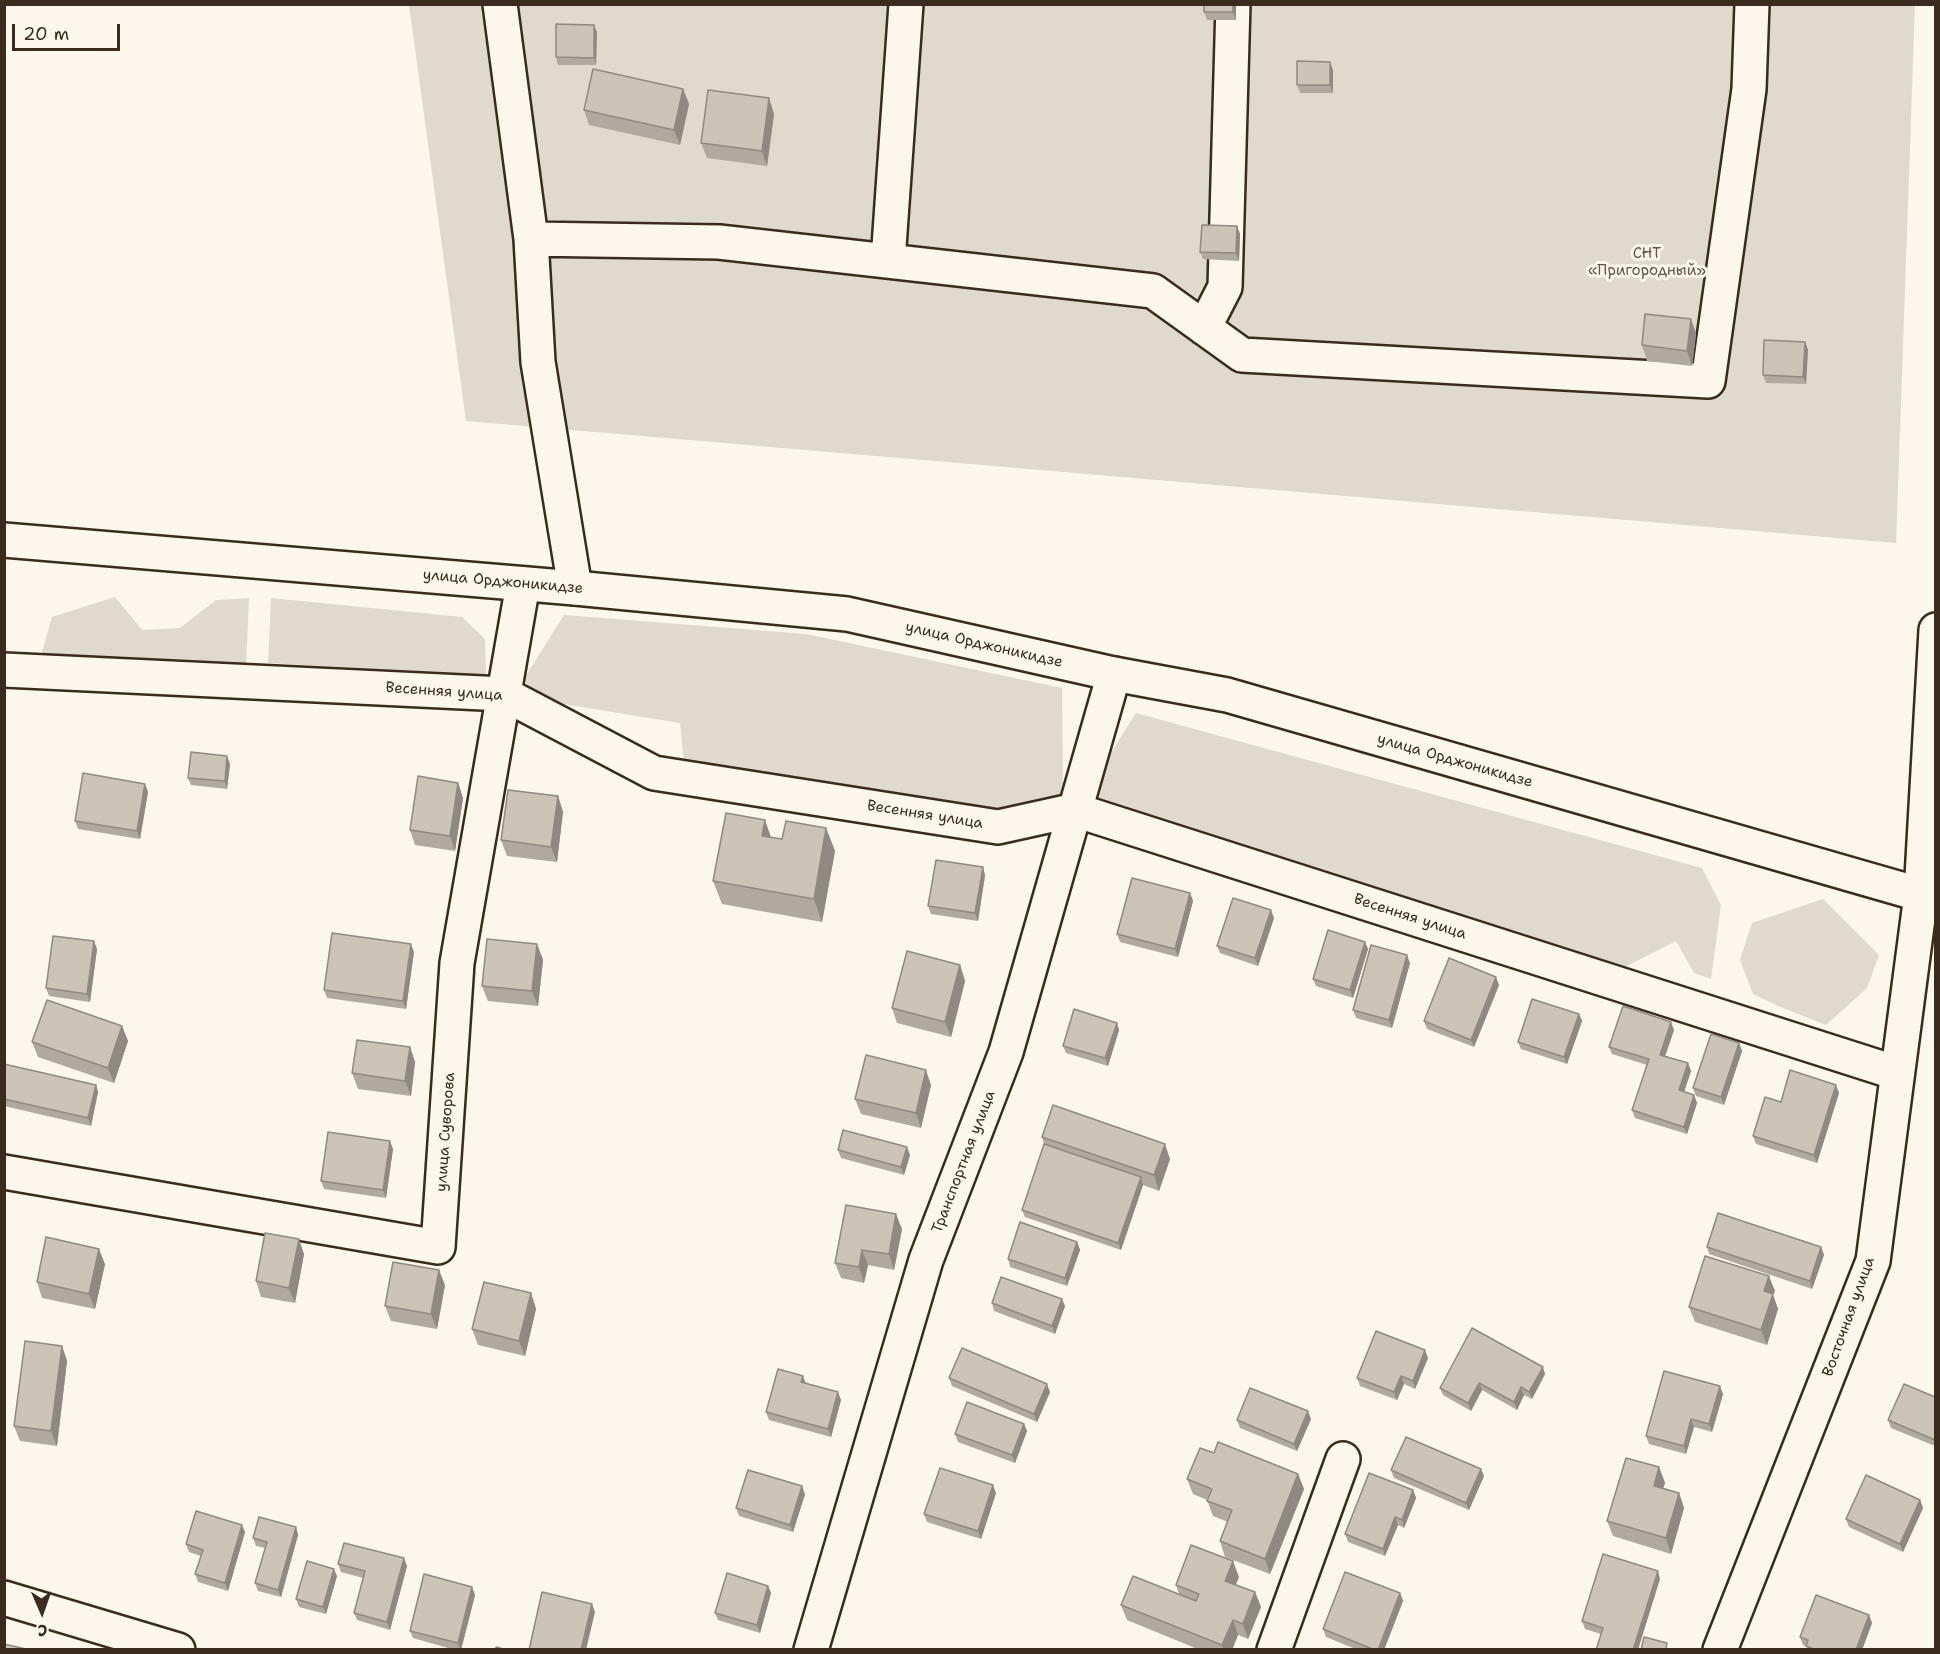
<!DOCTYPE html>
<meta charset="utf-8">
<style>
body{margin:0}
#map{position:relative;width:1940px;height:1654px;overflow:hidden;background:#fbf7ec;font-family:"Shantell Sans",sans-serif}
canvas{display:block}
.frame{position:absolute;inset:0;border:6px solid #3b2a1e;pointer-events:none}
.north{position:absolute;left:12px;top:1582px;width:60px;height:60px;-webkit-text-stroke:4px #fbf7ec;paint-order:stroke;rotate:178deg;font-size:16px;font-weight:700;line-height:24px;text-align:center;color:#3b2a1e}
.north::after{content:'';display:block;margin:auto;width:21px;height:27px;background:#3b2a1e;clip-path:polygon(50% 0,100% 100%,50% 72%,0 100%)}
.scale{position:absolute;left:12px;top:24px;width:108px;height:27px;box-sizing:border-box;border:3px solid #3b2a1e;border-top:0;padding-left:8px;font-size:18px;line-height:21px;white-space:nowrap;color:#3b2a1e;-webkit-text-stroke:4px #fbf7ec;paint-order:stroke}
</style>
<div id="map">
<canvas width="1940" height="1654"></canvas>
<div class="frame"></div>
<div class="north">С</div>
<div class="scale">20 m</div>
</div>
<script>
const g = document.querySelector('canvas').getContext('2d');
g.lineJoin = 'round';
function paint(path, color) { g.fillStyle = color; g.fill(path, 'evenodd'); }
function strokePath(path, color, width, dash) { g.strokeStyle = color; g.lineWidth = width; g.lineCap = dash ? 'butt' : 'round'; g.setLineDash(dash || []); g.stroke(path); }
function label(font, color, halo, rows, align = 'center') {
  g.font = font + ' "Shantell Sans",sans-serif'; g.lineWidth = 6; g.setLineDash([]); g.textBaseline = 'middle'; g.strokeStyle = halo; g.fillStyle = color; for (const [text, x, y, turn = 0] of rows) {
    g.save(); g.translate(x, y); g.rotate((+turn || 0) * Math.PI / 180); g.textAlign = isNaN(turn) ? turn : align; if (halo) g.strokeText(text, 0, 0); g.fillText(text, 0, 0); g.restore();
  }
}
paint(new Path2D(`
 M409,5H1915L1896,543L466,421Z
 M115,597L142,630L180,628L216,600L249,598L246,667L40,659L52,617Z
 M271,598L462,617L485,639L486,675L268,663Z
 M564,615L806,634L1062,688L1063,795L1001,812L684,763L680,723L545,701L523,680Z
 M1136,713L1702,868L1721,905L1711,979L1694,973L1676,941L1615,972L1096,805L1110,754Z
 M1823,899L1879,955L1867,988L1826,1025L1778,1006L1753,994L1740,960L1752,923Z`), '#dfd9ce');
const minor = new Path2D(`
 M500,4L531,239L538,362L575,588
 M531,239L719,242L1153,291L1242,355L1708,381L1749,89L1752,4
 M888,261L906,4
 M1204,328L1225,287L1233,4
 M4,670L504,694L654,773L998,827L1075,810L1897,1073
 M4,1172L438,1247L457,963L523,584
 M4,1598L178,1650
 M811,1650L926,1260L1006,1052L1114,674
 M1274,1650L1343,1459
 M1720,1650L1873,1261L1921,895L1936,630`);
const major = new Path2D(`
 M4,540L575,588L847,614L1114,674L1227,695L1936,899`);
strokePath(minor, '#3b2a1e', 38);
strokePath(major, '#3b2a1e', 38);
strokePath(minor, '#fbf7ec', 33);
strokePath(major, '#fbf7ec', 33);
paint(new Path2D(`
 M1236,4V20H1207L1204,12Z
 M597,32L596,65H558L556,57Z
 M1333,70V93H1300L1297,85Z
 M683,89L689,104L680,145L589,125L584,110Z
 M774,114L767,166L707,158L701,143Z
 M1240,234L1239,261L1203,259L1200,252Z
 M1691,319L1696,334L1692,366L1647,361L1642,345Z
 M1805,342L1808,350L1806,384L1766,383L1763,375Z
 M230,764L227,789L191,785L188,778Z
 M458,783L463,798L455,851L415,845L410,830Z
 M145,784L148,792L140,839L78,829L75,821Z
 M558,796L563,812L557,862L507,856L501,840Z
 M826,828L835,851L822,922L722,904L713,881L771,837L782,839Z
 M985,875L978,921L931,914L928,906Z
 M1190,893L1193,901L1178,957L1120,942L1117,934Z
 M1274,918L1258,966L1220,953L1217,946Z
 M1365,942L1368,949L1353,998L1316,986L1313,979Z
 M537,944L543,960L538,1006L488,1001L482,986Z
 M97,949L90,1002L49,996L46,988Z
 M414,952L406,1009L327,998L324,990Z
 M1410,963L1392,1028L1356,1018L1353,1010Z
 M960,965L965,981L951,1037L897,1023L892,1008Z
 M1499,985L1474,1047L1427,1029L1424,1021Z
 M1579,1014L1582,1021L1567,1064L1521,1049L1518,1042Z
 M1117,1023L1119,1030L1108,1066L1066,1053L1063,1046Z
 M122,1026L128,1041L114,1083L38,1057L32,1042Z
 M1674,1030L1665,1056L1688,1063L1691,1071L1684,1092L1694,1095L1697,1103L1687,1134L1635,1118L1632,1110L1647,1065L1612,1054L1609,1047Z
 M1739,1043L1742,1051L1724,1105L1696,1096L1693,1088Z
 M410,1047L415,1062L411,1096L358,1089L352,1073Z
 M4,1064L96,1085L98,1092L91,1126L4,1106Z
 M931,1085L921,1128L861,1114L855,1099Z
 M1839,1093L1817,1163L1756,1144L1753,1136L1781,1102Z
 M1042,1137L1170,1159L1159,1191L1143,1185L1121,1250L1025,1217L1022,1210L1044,1144Z
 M393,1149L386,1198L324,1189L321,1181Z
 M838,1150L910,1155L904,1175L841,1158Z
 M902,1229L894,1270L868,1265L864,1283L841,1278L835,1263Z
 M1077,1242L1080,1250L1067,1286L1010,1267L1008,1259Z
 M1707,1247H1821L1824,1255L1812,1289L1709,1254Z
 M304,1254L295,1303L261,1297L256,1281Z
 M105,1264L95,1309L42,1298L37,1282Z
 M445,1285L437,1329L391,1321L385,1306Z
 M1775,1291L1773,1295L1778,1309L1767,1345L1695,1322L1689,1307Z
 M531,1293L536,1309L525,1356L478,1345L472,1329Z
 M992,1303L1065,1306L1055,1334L994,1311Z
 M62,1346L67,1361L57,1446L20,1441L14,1426Z
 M1428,1358L1415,1389L1404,1384L1397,1400L1360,1386L1357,1378Z
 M1545,1374L1532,1399L1524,1395L1517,1410L1482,1390L1471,1411L1443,1395L1440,1388Z
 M949,1378L1050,1392L1037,1422L952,1386Z
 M806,1384L841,1400L831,1437L769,1420L766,1412Z
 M1723,1394L1712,1432L1694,1427L1686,1454L1649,1444L1646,1436Z
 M1935,1397V1446L1891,1428L1888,1420Z
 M1311,1419L1297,1451L1240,1428L1237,1420Z
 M1024,1424L1027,1431L1015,1463L958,1442L955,1434Z
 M1214,1453L1298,1474L1304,1489L1270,1574L1225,1557L1220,1541L1228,1522L1213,1516L1207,1500L1193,1494L1187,1479Z
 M1659,1467L1665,1483L1663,1488L1679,1493L1684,1508L1671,1554L1613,1536L1607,1521Z
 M1391,1470L1484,1476L1469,1510L1394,1478Z
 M1413,1490L1416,1498L1404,1528L1398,1525L1385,1556L1348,1542L1345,1534Z
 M996,1493L981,1539L927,1522L924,1514Z
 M805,1494L793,1532L739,1516L736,1508Z
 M1920,1500L1923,1508L1903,1552L1849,1527L1846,1519Z
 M296,1527L298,1535L281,1597L258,1591L255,1583L265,1548L256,1546L253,1538Z
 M245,1532L228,1591L198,1582L195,1574L201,1556L189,1552L186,1544Z
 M338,1564L407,1566L390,1630L357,1620L354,1613L363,1578L341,1572Z
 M337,1576L326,1614L299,1607L296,1599Z
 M1239,1577L1235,1585L1255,1592L1261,1607L1248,1639L1238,1635L1232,1650H1200L1127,1620L1121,1605L1179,1594L1176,1585Z
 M1660,1579L1601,1634L1585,1629L1582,1621Z
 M768,1586L771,1593L760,1633L718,1620L715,1613Z
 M472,1587L475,1595L461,1650H455L413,1638L410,1631Z
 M1400,1593L1403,1601L1384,1650H1358L1326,1637L1323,1629Z
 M1869,1615L1872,1623L1862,1650H1808L1806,1646L1803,1645L1800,1637Z`), '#afa99f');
paint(new Path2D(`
 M1233,4H1236V20L1233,12Z
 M594,25L597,32L596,65L594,58Z
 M1330,62L1333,70V93L1330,85Z
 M683,89L689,104L680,145L674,130Z
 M769,98L774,114L767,166L762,151Z
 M1237,226L1240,234L1239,261L1236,253Z
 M1691,319L1696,334L1692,366L1687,351Z
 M1805,342L1808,350L1806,384L1803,377Z
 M227,756L230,764L227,789L225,781Z
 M458,783L463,798L455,851L450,836Z
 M145,784L148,792L140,839L137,831Z
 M558,796L563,812L557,862L551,847Z
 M765,820L773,843L762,836Z
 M826,828L835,851L822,922L814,899Z
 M983,867L985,875L978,921L975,913Z
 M1190,893L1193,901L1178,957L1175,949Z
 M1271,910L1274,918L1258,966L1255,958Z
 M94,941L97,949L90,1002L87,994Z
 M1365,942L1368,949L1353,998L1350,990Z
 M411,944L414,952L406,1009L403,1001Z
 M537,944L543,960L538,1006L532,991Z
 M1407,955L1410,963L1392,1028L1389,1020Z
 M960,965L965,981L951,1037L945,1022Z
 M1496,977L1499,985L1474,1047L1471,1040Z
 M1579,1014L1582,1021L1567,1064L1564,1057Z
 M1671,1022L1674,1030L1663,1062L1660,1055Z
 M1117,1023L1119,1030L1108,1066L1105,1058Z
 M122,1026L128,1041L114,1083L108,1068Z
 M1739,1043L1742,1051L1724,1105L1721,1097Z
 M410,1047L415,1062L411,1096L405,1081Z
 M1688,1063L1691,1071L1682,1098L1679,1090Z
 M926,1070L931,1085L921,1128L916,1113Z
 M96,1085L98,1092L91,1126L88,1118Z
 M1836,1085L1839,1093L1817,1163L1814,1155Z
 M1694,1095L1697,1103L1687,1134L1684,1127Z
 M390,1141L393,1149L386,1198L383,1190Z
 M1165,1144L1170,1159L1159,1191L1154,1175Z
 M907,1147L910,1155L904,1175L901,1167Z
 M1141,1177L1143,1185L1121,1250L1118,1243Z
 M896,1214L902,1229L894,1270L889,1254Z
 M299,1239L304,1254L295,1303L289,1288Z
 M1077,1242L1080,1250L1067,1286L1065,1278Z
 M1821,1247L1824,1255L1812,1289L1810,1281Z
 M99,1249L105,1264L95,1309L89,1294Z
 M862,1250L868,1265L864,1283L859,1267Z
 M439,1270L445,1285L437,1329L431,1314Z
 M1769,1276L1775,1291L1773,1295L1778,1309L1767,1345L1761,1330L1764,1291Z
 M531,1293L536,1309L525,1356L519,1341Z
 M1062,1299L1065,1306L1055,1334L1052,1326Z
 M62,1346L67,1361L57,1446L51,1431Z
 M1425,1350L1428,1358L1415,1389L1413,1381Z
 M1543,1367L1545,1374L1532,1399L1529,1392Z
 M803,1376L806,1384L801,1382Z
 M1401,1376L1404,1384L1397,1400L1394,1392Z
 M1479,1383L1482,1390L1471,1411L1468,1403Z
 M1047,1384L1050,1392L1037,1422L1034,1414Z
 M1720,1386L1723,1394L1712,1432L1709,1424Z
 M1521,1387L1524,1395L1517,1410L1514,1402Z
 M838,1392L841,1400L831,1437L828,1429Z
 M1308,1411L1311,1419L1297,1451L1294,1444Z
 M1691,1419L1694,1427L1686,1454L1684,1446Z
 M1024,1424L1027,1431L1015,1463L1012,1455Z
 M1659,1467L1665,1483L1659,1501L1654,1486Z
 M1481,1469L1484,1476L1469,1510L1466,1503Z
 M1298,1474L1304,1489L1270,1574L1265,1559Z
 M993,1485L996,1493L981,1539L978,1531Z
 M802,1486L805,1494L793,1532L790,1525Z
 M1413,1490L1416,1498L1404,1528L1402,1520Z
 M1679,1493L1684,1508L1671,1554L1666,1538Z
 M1920,1500L1923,1508L1903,1552L1900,1544Z
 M1395,1517L1398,1525L1385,1556L1383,1549Z
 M242,1525L245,1532L228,1591L225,1583Z
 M296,1527L298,1535L281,1597L278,1590Z
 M404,1558L407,1566L390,1630L387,1622Z
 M1233,1561L1239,1577L1231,1596L1225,1581Z
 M334,1569L337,1576L326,1614L323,1607Z
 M1658,1571L1660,1579L1638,1650H1633Z
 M768,1586L771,1593L760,1633L757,1625Z
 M472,1587L475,1595L461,1650H460L458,1643Z
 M1255,1592L1261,1607L1248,1639L1243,1624Z
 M1400,1593L1403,1601L1384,1650H1378Z
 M592,1604L595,1612L586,1650H581Z
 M1869,1615L1872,1623L1862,1650H1856Z
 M1233,1620L1238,1635L1232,1650H1224L1222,1645Z`), '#8f8982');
const building = new Path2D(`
 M1204,4H1233V12H1204Z
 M556,24L594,25V58L556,57Z
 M1297,61L1330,62V85H1297Z
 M593,69L683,89L674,130L584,110Z
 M708,90L769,98L762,151L701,143Z
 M1202,225L1237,226L1236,253L1200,252Z
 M1645,314L1691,319L1687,351L1642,345Z
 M1764,340L1805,342L1803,377L1763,375Z
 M191,752L227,756L225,781L188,778Z
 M83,773L145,784L137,831L75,821Z
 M418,776L458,783L450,836L410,830Z
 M508,790L558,796L551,847L501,840Z
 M726,813L765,820L762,836L782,839L786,821L826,828L814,899L713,881Z
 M936,860L983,867L975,913L928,906Z
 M1132,878L1190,893L1175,949L1117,934Z
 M1233,898L1271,910L1255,958L1217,946Z
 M1328,930L1365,942L1350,990L1313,979Z
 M332,933L411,944L403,1001L324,990Z
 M53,936L94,941L87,994L46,988Z
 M487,939L537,944L532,991L482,986Z
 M1371,945L1407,955L1389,1020L1353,1010Z
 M907,951L960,965L945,1022L892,1008Z
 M1449,958L1496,977L1471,1040L1424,1021Z
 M1532,999L1579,1014L1564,1057L1518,1042Z
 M47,1000L122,1026L108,1068L32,1042Z
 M1623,1006L1671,1022L1660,1055L1688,1063L1679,1090L1694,1095L1684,1127L1632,1110L1649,1059L1609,1047Z
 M1074,1009L1117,1023L1105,1058L1063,1046Z
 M1711,1034L1739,1043L1721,1097L1693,1088Z
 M357,1040L410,1047L405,1081L352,1073Z
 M866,1055L926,1070L916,1113L855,1099Z
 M4,1064L96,1085L88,1118L4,1099Z
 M1790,1070L1836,1085L1814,1155L1753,1136L1765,1097L1781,1102Z
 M1053,1105L1165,1144L1154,1175L1042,1137Z
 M843,1130L907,1147L901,1167L838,1150Z
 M328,1132L390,1141L383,1190L321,1181Z
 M1044,1144L1141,1177L1118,1243L1022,1210Z
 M846,1205L896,1214L889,1254L862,1250L859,1267L835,1263Z
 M1718,1213L1821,1247L1810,1281L1707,1247Z
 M1020,1222L1077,1242L1065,1278L1008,1259Z
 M265,1233L299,1239L289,1288L256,1281Z
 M46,1237L99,1249L89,1294L37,1282Z
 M1705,1256L1769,1276L1764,1291L1773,1294L1761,1330L1689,1307Z
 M393,1262L439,1270L431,1314L385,1306Z
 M1001,1277L1062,1299L1052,1326L992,1303Z
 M484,1282L531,1293L519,1341L472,1329Z
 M1472,1328L1543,1367L1529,1392L1521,1387L1514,1402L1479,1383L1468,1403L1440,1388Z
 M1376,1331L1425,1350L1413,1381L1401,1376L1394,1392L1357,1378Z
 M25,1341L62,1346L51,1431L14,1426Z
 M962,1348L1047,1384L1034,1414L949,1378Z
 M778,1369L803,1376L801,1382L838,1392L828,1429L766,1412Z
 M1664,1371L1720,1386L1709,1424L1691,1419L1684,1446L1646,1436Z
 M1904,1384L1935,1397V1440L1888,1420Z
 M1250,1388L1308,1411L1294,1444L1237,1420Z
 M967,1402L1024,1424L1012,1455L955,1434Z
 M1406,1437L1481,1469L1466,1503L1391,1470Z
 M1218,1442L1298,1474L1265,1559L1220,1541L1232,1510L1207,1501L1212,1489L1187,1479L1200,1448L1214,1453Z
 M1626,1458L1659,1467L1654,1486L1679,1493L1666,1538L1607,1521Z
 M940,1468L993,1485L978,1531L924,1514Z
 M748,1470L802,1486L790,1525L736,1508Z
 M1369,1473L1413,1490L1402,1520L1395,1517L1383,1549L1345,1534Z
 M1866,1475L1920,1500L1900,1544L1846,1519Z
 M196,1511L242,1525L225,1583L195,1574L203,1550L186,1544Z
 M259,1517L296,1527L278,1590L255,1583L267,1542L253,1538Z
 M344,1543L404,1558L387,1622L354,1613L365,1571L338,1564Z
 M1191,1545L1233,1561L1225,1581L1255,1592L1243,1624L1233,1620L1222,1645L1121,1605L1133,1576L1196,1601L1199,1594L1176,1585Z
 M1603,1554L1658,1571L1633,1650H1596L1603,1628L1582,1621Z
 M307,1561L334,1569L323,1607L296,1599Z
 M1345,1572L1400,1593L1378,1650H1375L1323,1629Z
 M727,1573L768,1586L757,1625L715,1613Z
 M424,1574L472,1587L458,1643L410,1631Z
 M542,1592L592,1604L581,1650H529Z
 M1816,1595L1869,1615L1856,1650H1817L1806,1646L1808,1640L1800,1637Z
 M1644,1637L1667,1643L1666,1650H1641Z
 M4,1644L30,1650H4Z
 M496,1647L507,1650H496Z`);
paint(building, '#ccc4b9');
strokePath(building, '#8f8982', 1.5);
label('15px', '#64564a', '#fbf7ec', [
 ["СНТ",1647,254],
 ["«Пригородный»",1647,271]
]);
label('15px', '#3b2a1e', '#fbf7ec', [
 ["улица Орджоникидзе",503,582,5],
 ["улица Орджоникидзе",984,645,13],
 ["Весенняя улица",444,692,4],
 ["улица Орджоникидзе",1455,761,16],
 ["Весенняя улица",925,815,9],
 ["Весенняя улица",1410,917,18],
 ["улица Суворова",446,1132,-86],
 ["Транспортная улица",964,1162,-69],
 ["Восточная улица",1849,1317,-70]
]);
</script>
